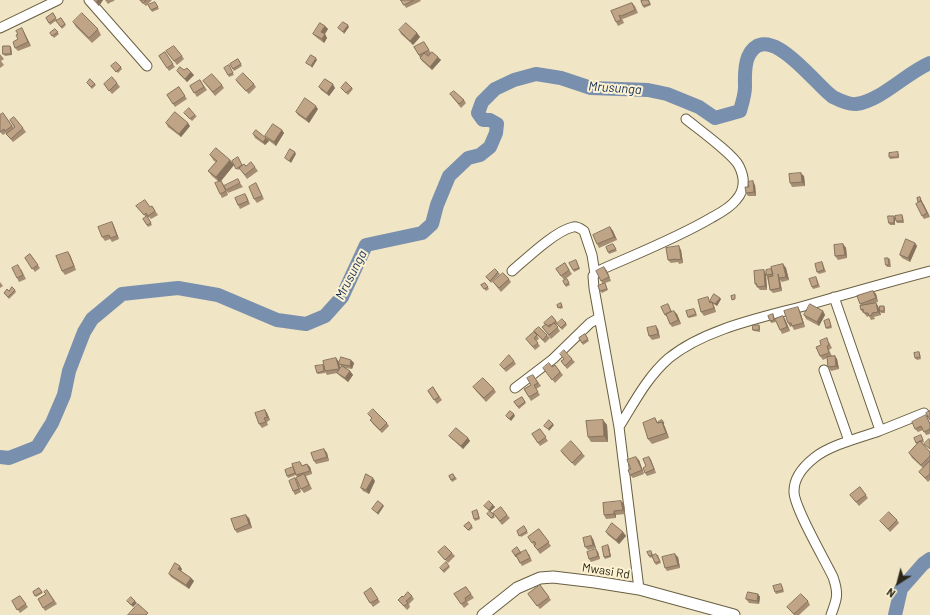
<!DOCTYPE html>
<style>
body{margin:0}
#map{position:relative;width:930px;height:615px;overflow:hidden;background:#f0e5c4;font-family:Barlow,sans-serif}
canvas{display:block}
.north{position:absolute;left:878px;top:563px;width:40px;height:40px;-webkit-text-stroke:3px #fdf2d1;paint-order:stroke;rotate:216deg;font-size:11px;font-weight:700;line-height:16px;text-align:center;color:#2a261a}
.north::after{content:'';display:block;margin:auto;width:14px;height:18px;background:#2a261a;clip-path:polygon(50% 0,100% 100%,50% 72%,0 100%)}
</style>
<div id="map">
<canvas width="930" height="615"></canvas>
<div class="north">N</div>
</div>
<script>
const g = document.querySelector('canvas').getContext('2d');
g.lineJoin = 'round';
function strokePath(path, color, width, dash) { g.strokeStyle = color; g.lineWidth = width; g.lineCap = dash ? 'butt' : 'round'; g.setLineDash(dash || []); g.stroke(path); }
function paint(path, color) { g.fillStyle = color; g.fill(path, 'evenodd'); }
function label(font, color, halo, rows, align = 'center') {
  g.font = font + ' Barlow,sans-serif'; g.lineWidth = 4; g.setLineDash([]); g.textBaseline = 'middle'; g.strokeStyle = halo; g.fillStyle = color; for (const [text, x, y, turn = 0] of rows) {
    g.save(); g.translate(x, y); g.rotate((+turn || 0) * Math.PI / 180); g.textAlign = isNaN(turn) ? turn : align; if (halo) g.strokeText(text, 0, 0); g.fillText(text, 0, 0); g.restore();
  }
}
strokePath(new Path2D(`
 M0,457L9,458L37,447L52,423L64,395L69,371L84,332L92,319L122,294L178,288L218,295L277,320L306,324L325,316L342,297L366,245L422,233L432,224L437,205L449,176L468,158L480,155L490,147L496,133L497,124L490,120H483L478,113L482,102L495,89L514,80L536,74L561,78L591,88L648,90L667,94L699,107L715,118L740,111C742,103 745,95 745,87C745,77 744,67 748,57C767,16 816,86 833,97C839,100 849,105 856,104C881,101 906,73 930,63
 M895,615L901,589L923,564L930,559`), '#798fae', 14);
const minor = new Path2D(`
 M89,0L147,66
 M0,28L58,0
 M512,271C526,259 555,231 573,227C577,226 581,229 584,231L592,255L595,274
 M834,297L880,430
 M824,370L849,441
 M515,388L553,359L590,323L599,318
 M619,427C634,403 647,377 669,358C705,329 760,318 804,306C846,294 888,282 930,271
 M639,589L619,427L594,288L593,276L598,271C636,254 675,239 711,218C720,213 730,208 736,200C745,190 745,178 739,166C733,154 698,129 686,119
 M831,615C837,599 839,594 833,577C825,560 793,506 794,491C794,478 804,466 814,458C830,445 859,438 879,431C894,425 909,419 924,413`);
const tertiary = new Path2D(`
 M483,615L517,588L540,578L553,577L595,582L639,589L734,615`);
strokePath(minor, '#695f42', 11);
strokePath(tertiary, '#695f42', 13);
strokePath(minor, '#fff', 9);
strokePath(tertiary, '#fff', 11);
paint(new Path2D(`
 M93,0H103L99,6Z
 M105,0H115L112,2H111L108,4Z
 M139,0H152L146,6Z
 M400,0H420L421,1L406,8L402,1H401Z
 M645,0H649L651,5L644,8L643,6Z
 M155,2L159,9L152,12L151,10Z
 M632,3L635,6L638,13L623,19L622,18L624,23L618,26L616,22L611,11Z
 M53,13L57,20L50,25L46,18Z
 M61,18L66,25L62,29L56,21Z
 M73,22L98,29L101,35L92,43L76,27Z
 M325,26L328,29L325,34L327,38L324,43L316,37L313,34Z
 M55,29L59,34L54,38L50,33Z
 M399,30L417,33L420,37L413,45L401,34Z
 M24,32L31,46L18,51L15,48L18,39Z
 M424,42L431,53L441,60L432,70L422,61L414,47Z
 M11,47L12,55L5,56L3,54Z
 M166,51L182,56L184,59L177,65Z
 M165,52L175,67L169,71L159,56Z
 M0,54L4,59L1,61L4,65L0,68Z
 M238,59L242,66L234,71L230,64Z
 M229,65L234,75L229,77L228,75Z
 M111,66L121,67L122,69L118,73Z
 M184,70L191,72L194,75L187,82L179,74L177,71Z
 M200,80L207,90L197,97L190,86Z
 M236,80L254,84L256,87L249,94L238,83Z
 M203,81L222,85L224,88L215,96Z
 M87,83L95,84L96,85L92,89Z
 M117,83L120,87L112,94L104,84Z
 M179,87L187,99L175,107L167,95Z
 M319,87L335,88L329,96L321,90Z
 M341,88H352L353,89L348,95Z
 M450,94L464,100L466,103L461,108Z
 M318,109L309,123L298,115L296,112Z
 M3,113L14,128V127L10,120L23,128L26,132L13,142L6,134V133L3,135L0,132Z
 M185,114L195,115L197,116L192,121Z
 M166,123L190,126L181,137L168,127Z
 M282,130L284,133L276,146L268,140L269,141L265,145L255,138L253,134L266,138Z
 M899,154V158L890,159L889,157Z
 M210,155L230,160L234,165L221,181L223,184L228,195L222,198L220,194L219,182L212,176L208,171L216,162L214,161Z
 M232,161L246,166L251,162L258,171L247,179L240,169L238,170Z
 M804,176L805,186L792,187L790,183Z
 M240,183L243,187L228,193L226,190Z
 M256,183L264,199L257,203L254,199Z
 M755,185L756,196H748L746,193L749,187Z
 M245,194L247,197L250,204L240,209L238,205Z
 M920,197L930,217L924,219L922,216L919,203L917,198Z
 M136,206L150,207L152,206L158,215L151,219L149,217H148L152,225L148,227L143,219L146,217Z
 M902,215L903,217L904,223H897L896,221Z
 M895,218V225H890L889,223Z
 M112,222L114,226L119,239L112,242L110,239L105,241L102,237Z
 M610,227L613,231L617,240L599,248L597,244Z
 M915,243L917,246L910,262L902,258L900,255Z
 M613,244L617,251L609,254L608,252Z
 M843,244L846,248L847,258L838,260L835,256Z
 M681,250L683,263L679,264L678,262L671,263L668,260Z
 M30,254L40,268L35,272L25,258Z
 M70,255L76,270L65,275L62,271Z
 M888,258L890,259L891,267H887L886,265Z
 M577,262L580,269L574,272L573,270Z
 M822,262L823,264L826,272L819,274L817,272Z
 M565,263L572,274L564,280L556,269Z
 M783,264L786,268L789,280L782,282L780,280L782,291L773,293L770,290L767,277L766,275L767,290H760L755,284L766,273L771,269Z
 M604,267L607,271L611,281L605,283L608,290L602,293L600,291L603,284L601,281Z
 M21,269L26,279L19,282L17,278Z
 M498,272L500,274L491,283L486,277Z
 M509,279L511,282L501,292L496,286L493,282Z
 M567,279L570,285L566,287L565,285Z
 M817,279L820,287L813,289L812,287Z
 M0,282L3,286L0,288Z
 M485,283L489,289L486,291L481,285Z
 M15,290L16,292L9,299L4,293Z
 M873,291L876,294L878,302L873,303H876L878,306L881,315L874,317L875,319L871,320L869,316L867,317L864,313H863L861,310L862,306L860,304Z
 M720,298L721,299L717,306L712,303L714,306L716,312L704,316L701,312L710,301Z
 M668,304L672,312L677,314L681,324L672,327L670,324L667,316H666L665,315Z
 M557,305H562L563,308L560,309Z
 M884,306L885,308V313H881L880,311Z
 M695,310L697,316L689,318L688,317Z
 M800,311L805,327L794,330L792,326L790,327L788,323Z
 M823,311L825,315L819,326L806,319L804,315Z
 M773,314L774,316L776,322L771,323L770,321Z
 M552,316L558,323L556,325L560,331L551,339L542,327L546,324Z
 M783,316L785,319L790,331L782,334L780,330Z
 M829,319L830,321L832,328L827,329L826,328Z
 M566,323L567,325L562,330L557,324Z
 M759,325L760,327V332L754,331L753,330Z
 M658,329L660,338L652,340L649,336Z
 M534,331L547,335L550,338L545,343L537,335L539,339L536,341L540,346L535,350L526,339L534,332Z
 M585,334L589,341L583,345L579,338Z
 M829,342L832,348L829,350L832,356H835L837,359L839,369L831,371L828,367L827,358L823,360L820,356Z
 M919,352L920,354L921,359L917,360L915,358Z
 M560,354L572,359L575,362L567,369L561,361L564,359Z
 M336,358L339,362L340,368L341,366L339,364L351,360L354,363L352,369L345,368L350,371L353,375L348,382L340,376L337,373L327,375L325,372V373L318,374L317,373L323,365Z
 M514,361L516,364L506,372L500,365Z
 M555,365L563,375L555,383L543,368L552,367Z
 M533,375L541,386L536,389L540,395L531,401L524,389L531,385Z
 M433,387L442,400L437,404L428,391Z
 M473,387L494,389L496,392L486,402L476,391Z
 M522,397L526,403L519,409L514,402Z
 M265,410L267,413L270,420L267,422L268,425L262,428L259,424Z
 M368,414L387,423L389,426L382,433L373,424L370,420L372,419Z
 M926,415L930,423V434L926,435L923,430L918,432L915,429Z
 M655,418L658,423L663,422L669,438L652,444L648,439Z
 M603,420L607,425L608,442H591L588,437Z
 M540,429L548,441L540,446L532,434Z
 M449,436L468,438L470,441L463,449L452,439Z
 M922,437L924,442L922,443L930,452V480L928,482L919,472L923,468L912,458L909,453L917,444L916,443Z
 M324,449L327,453L329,461L316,464L314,461Z
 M561,451L582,453L585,456L575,466L563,454Z
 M649,457L651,460L656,473L647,476L645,473Z
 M639,460L644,474L633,478L630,475L631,469Z
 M307,464L310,467L312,474L306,476L312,489L304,493L301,489L297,477L296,475L288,478L287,476L303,465Z
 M453,474L457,479L452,482L449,476Z
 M375,481L369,494L363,491L361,488Z
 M297,482L301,492L295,495L293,491Z
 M860,487L868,498L859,506L850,495Z
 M621,501L624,504L625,514L616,515V518L606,519L604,515Z
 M493,505L495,507L490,511L495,517L492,519L487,514L490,512L484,506Z
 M478,512L480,519L475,521L474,519Z
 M493,513L507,515L510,518L502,525Z
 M249,518L252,528L237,533L235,530Z
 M897,520L899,523L890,532L880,521Z
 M469,522L473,528L469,531L464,526Z
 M524,526L528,533L521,537L517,531Z
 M539,529L551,546L540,554L528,537Z
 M606,532H623L626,536L619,544L608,535Z
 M593,539L596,548L588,550L585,547Z
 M609,547L611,557L605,559L604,557Z
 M512,551L529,554L532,561L522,566L517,558Z
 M438,552L452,553L455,556L448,563Z
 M598,552L600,559L591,562L589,559Z
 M652,553L653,555H658L661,563L656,565L652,557L650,558L649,556Z
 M678,557L680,568L667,571L665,568Z
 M449,566L450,567L444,573L440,568Z
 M182,569L181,571L191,578L194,581L189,589L171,577L169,574Z
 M540,585L551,600L540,609L528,594Z
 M782,586L784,592L776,594L775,592Z
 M466,587L474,598L467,602L469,604L464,608L454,594Z
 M39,588L43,593L36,597L33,592Z
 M371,588L380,602L373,607L364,593Z
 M47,590L57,604L45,611L38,599L46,594Z
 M758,594L760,597L759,604L749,603L746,599Z
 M20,596L28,607L20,613L12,601Z
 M412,596L414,599L409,604L410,607L407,610L398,600L403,597Z
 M808,601L810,605L799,615H794L787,607Z`), '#a58d73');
paint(new Path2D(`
 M98,0H103L99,6L96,2Z
 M348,25L349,27L344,34L343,32Z
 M325,26L328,29L324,35L321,32Z
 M22,28L31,46L28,42Z
 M417,33L420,37L413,45L410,41Z
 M325,34L327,38L324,43L322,39Z
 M10,46L11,47L12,55L11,54Z
 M438,57L441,60L432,70L430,67Z
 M316,58L317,60L312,68L311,66Z
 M191,72L194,75L187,82L185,79Z
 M333,84L335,88L329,96L327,93Z
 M316,106L318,109L309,123L306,119Z
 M188,123L190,126L181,137L179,134Z
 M282,130L284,133L276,146L274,142Z
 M266,138L269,141L265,145L263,142Z
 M295,152L296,154L291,163L289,161Z
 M230,160L234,165L221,181L223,184L228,195L216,177Z
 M801,173L804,176L805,186L802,182Z
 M753,181L755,185L756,196L754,192Z
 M921,201L924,205L930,217L927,213Z
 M894,216L895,218V225L894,223Z
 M112,222L114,226L119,239L117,236Z
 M610,227L613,231L617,240L614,237Z
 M915,243L917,246L910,262L908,258Z
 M843,244L846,248L847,258L845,255Z
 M679,246L681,250L683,263L681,259Z
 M68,252L70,255L76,270L74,266Z
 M783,264L786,268L789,280L786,277Z
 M604,267L607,271L611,281Z
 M764,270L766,274L767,290L765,286Z
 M778,274L780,280L782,291L780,288Z
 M873,291L876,294L878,302L876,298Z
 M720,298L721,299L717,306L715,304Z
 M712,302L714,306L716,312L714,308Z
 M876,303L878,306L881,315L878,312Z
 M798,307L800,311L805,327L803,323Z
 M674,311L677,314L681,324L678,320Z
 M823,311L825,315L819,326L817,322Z
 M783,316L785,319L790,331L787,327Z
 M656,326L658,329L660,338L658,334Z
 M835,356L837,359L839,369L836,366Z
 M336,358L339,362L341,372L339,369Z
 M351,360L354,363L352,369L350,366Z
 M350,371L353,375L348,382L345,378Z
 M265,410L267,413L270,420L267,417Z
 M514,414L515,416L511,421L509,419Z
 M603,420L607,425L608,442L604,436Z
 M662,422L665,427L669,438L666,433Z
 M553,424L554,425L549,431L548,429Z
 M468,438L470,441L463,449L461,446Z
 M324,449L327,453L329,461L327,457Z
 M636,457L639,460L644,474L642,470Z
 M649,457L651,460L656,473L654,469Z
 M307,464L310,467L312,474L310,471Z
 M295,478L297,482L301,492L299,489Z
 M373,478L375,481L369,494L366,490Z
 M621,501L624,504L625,514L623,510Z
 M383,505L384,506L378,515L377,513Z
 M493,505L495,507L490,512L489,510Z
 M614,511L616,515V518L614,514Z
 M246,515L249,518L252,528L249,524Z
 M623,532L626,536L619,544L616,540Z
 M591,536L593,539L596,548L593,545Z
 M608,545L609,547L611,557L610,556Z
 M596,549L598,552L600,559L598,556Z
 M675,554L678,557L680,568L678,565Z
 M180,566L182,569L180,573L178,569Z
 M191,578L194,581L189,589L186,585Z
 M758,594L760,597L759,604L757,601Z
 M135,601L137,603L133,607L131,605Z`), '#86735e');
const building = new Path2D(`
 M141,0H146L143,3Z
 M401,0H414L404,5Z
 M645,0H648L650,4L643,6L641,1Z
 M155,2L158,7L151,10L148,5Z
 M632,3L635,10L621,16L619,15L621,20L616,22L611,11Z
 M53,13L56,18L49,23L46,18Z
 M82,13L98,29L89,38L73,22Z
 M61,18L65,24L61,27L56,21Z
 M343,22L348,25L343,32L338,28Z
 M320,23L325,26L321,32L325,34L322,39L313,34Z
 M406,23L417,33L410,41L399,30Z
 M22,28L28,42L15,48L13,42L18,39L16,35L18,34L16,31Z
 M55,29L58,32L52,36L50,33Z
 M424,42L429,50L419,55L414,47Z
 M3,46H10L11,54H3Z
 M174,46L182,56L174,61L166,51Z
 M165,52L173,64L167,68L159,56Z
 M432,52L438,57L430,67L420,58L424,53L428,56Z
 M311,55L316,58L311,66L306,63Z
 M238,59L241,64L233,69L230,64Z
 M116,62L121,67L116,72L111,66Z
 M229,65L233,73L228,75L224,68Z
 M180,67L184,70L187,68L191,72L185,79L177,71Z
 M243,73L254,84L246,91L236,80Z
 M212,74L222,85L213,92L203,81Z
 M112,77L117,83L109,91L104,84Z
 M90,79L95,84L91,87L87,83Z
 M325,79L333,84L327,93L319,87Z
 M200,80L204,87L194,93L190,86Z
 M346,82L352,88L346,93L341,88Z
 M179,87L185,96L173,104L167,95Z
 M454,91L464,100L459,104L450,94Z
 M305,98L316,106L306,119L296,112Z
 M189,108L195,115L190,119L184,113Z
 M175,112L188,123L179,134L166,123Z
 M3,113L12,126L5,131L4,129L0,132V115Z
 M14,117L23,128L11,139L6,134L15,127L10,120Z
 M273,124L282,130L274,142L265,136Z
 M256,130L266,138L263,142L253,134Z
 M216,148L230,160L216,177L208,171L217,161L210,155Z
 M290,149L295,152L289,161L285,158Z
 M898,152V157H889V153Z
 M238,157L242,165L236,169L232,161Z
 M251,162L255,167L245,175L239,168L244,164L246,166Z
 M801,173L802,182L790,183L789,174Z
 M238,179L240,183L226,190L224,186Z
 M221,181L226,191L220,194L215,183Z
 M753,181L754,192L746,193L745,187H749L748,182Z
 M256,183L262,196L254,199L249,187Z
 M245,194L248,201L238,205L235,198Z
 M920,197L921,201L918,202L917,198Z
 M145,200L150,207L152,206L155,211L148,216L146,213L144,215L136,206Z
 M921,201L927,213L922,216L916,204Z
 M902,215L903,221H896L895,216Z
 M147,216L151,223L147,225L143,219Z
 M888,216H894V223H889Z
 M112,222L117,236L110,238L109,235L102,237L98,227Z
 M610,227L614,237L597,244L593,235Z
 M906,239L915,243L908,258L900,255Z
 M613,244L616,249L608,252L606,247Z
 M843,244L845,255L835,256L834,245Z
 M679,246L681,259L676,260V259L668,260L666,248Z
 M68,252L74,266L62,271L56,256Z
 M30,254L38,265L32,269L25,258Z
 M885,258H888L889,265H886Z
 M576,260L579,268L573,270L569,263Z
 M822,262L824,270L817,272L815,264Z
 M565,263L569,270L561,276L556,269Z
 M783,264L786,277L779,278L778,274L780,288L770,290L768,277L773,276L771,267Z
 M18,265L23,275L17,278L12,268Z
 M604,267L609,277L601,281L596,271Z
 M495,269L498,272L490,281L486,277Z
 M771,269L773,274L766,275V270Z
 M764,270L765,286L757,287V284H755L754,271Z
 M503,273L509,279L499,288L493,282Z
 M816,277L818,285L812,287L809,279Z
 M567,279L569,283L565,285L563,281Z
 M485,283L488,287L484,289L481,285Z
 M605,283L607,289L600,291L598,286Z
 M12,287L15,290L8,297L4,293L7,289L9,291Z
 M873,291L876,298L860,304L857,296Z
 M714,294L720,298L715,304L710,301Z
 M735,295V299L732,300L731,296Z
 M708,297L710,303L712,302L714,308L701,312L698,300Z
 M561,303L562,306L558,308L557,305Z
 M876,303L878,312L872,313V315L869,316L868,313H864L863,309L861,310L860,306Z
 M668,304L671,311L665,315L661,307Z
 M810,304L823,311L817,322L804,315Z
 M880,306H884V311H880Z
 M798,307L803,323L792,326L791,323H788L784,311Z
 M694,309L696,314L688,317L686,311Z
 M674,311L678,320L670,324L666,314Z
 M773,314L774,320L770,321L768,316Z
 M552,316L556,321L551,325V324L548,326L544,323Z
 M783,316L787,327L780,330L775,319Z
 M562,319L566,323L561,328L557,324Z
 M829,319L831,326L826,328L824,321Z
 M554,323L558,327L549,335L542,327L546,324L549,327Z
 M753,325H759V330H753Z
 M656,326L658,334L649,336L647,328Z
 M539,327L547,335L543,340L534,331Z
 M534,332L537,335L534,338L538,343L533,347L526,339Z
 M585,334L588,339L582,343L579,338Z
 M827,338L829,345L827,346L829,353L820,356L816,347L821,345L820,341Z
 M564,350L572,359L565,366L561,361L564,359L560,354Z
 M919,352L920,357L915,358L914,353Z
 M509,355L514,361L504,369L500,365Z
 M835,356L836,366L828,367L827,357Z
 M341,357L351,360L350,366L339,364Z
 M336,358L339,369L325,371L323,361Z
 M549,363L552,367L555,365L560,372L552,380L543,368Z
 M323,365L324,371L317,373L315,366Z
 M342,366L350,371L345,378L337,373Z
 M533,375L538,383L534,385L538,392L529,397L524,389L531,385L527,378Z
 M483,378L494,389L484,398L473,387Z
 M433,387L439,397L434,400L428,391Z
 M522,397L525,402L518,407L514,402Z
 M373,409L387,423L380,430L370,420L372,418L368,414Z
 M265,410L267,417L264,418L266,422L259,424L255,413Z
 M510,411L514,414L509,419L506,416Z
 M930,411V420L926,413Z
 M926,415L930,424V429L924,432L921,426L915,429L912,422Z
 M655,418L657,423L662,422L666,433L648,439L643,423Z
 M549,420L553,424L548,429L544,426Z
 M603,420L604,436L588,437L586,421Z
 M662,420L664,423L663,424L662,422L658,423V422Z
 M456,428L468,438L461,446L449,436Z
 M540,429L546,437L538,443L532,434Z
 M921,435L923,440L916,443L914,438Z
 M929,439L930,441V449L924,444Z
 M571,441L582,453L572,463L561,451Z
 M920,441L930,452V456L921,465L909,453Z
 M324,449L327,457L314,461L311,453Z
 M636,457L642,470L630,475L628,470L631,469L627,460Z
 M649,457L654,469L645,473L643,468L646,466L643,459Z
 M930,461V474L925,478L919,472Z
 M300,462L302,466L307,464L310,471L296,475L292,464Z
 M293,467L295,473L287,476L285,470Z
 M304,474L309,485L301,489L296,478Z
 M366,474L373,478L366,490L361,488Z
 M453,474L455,478L451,480L449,476Z
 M295,478L299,489L293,491L289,481Z
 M860,487L866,495L856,502L850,495Z
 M378,501L383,505L377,513L372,509Z
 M489,501L493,505L489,510L484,506Z
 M621,501L623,510L614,511V514L604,515L603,503Z
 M501,507L507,515L500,521L493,513Z
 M477,510L479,518L474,519L472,512Z
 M490,511L494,515L491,518L487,514Z
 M889,512L897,520L888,529L880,521Z
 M246,515L249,524L235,530L231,519Z
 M469,522L472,526L468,530L464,526Z
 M612,523L623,532L616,540L606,532Z
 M524,526L527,531L519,536L517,531Z
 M539,529L549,542L538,550L534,546L536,544L534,541L532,543L528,537Z
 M591,536L593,545L585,547L583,538Z
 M608,545L610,556L604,557L602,547Z
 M445,546L452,553L445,560L438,552Z
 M517,547L521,553L516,555V557L512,551Z
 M596,549L598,556L589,559L587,552Z
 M526,550L530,558L520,563L516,555Z
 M651,551L652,555L649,556L647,552Z
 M656,554L660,561L655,563L652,556Z
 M675,554L678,565L665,568L662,557Z
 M446,562L449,566L443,571L440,568Z
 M175,563L180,566L178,569L191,578L186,585L169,574Z
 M781,584L783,590L775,592L773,586Z
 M540,585L549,597L537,606L528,594Z
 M466,587L471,594L465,598L466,601L461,604L454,594Z
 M39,588L42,592L35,596L33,592Z
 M371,588L378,599L370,603L364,593Z
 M47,590L54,601L43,608L38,599L46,594L44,592Z
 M408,592L412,596L406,601L408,603L404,606L398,600L402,596L403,597Z
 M748,592L758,594L757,601L746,599Z
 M801,594L808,601L794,614L787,607Z
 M20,596L26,604L17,610L12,601Z
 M131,597L135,601L131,605L127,601Z
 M138,604L148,613L146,615H128Z`);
paint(building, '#c0a486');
strokePath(building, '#86735e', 1);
label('12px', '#2a261a', '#fdf2d1', [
 ["Mwasi Rd",606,571,9]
]);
label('italic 13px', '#13315b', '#fdf2d1', [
 ["Mrusunga",615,88,4],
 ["Mrusunga",351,275,-63]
]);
</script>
